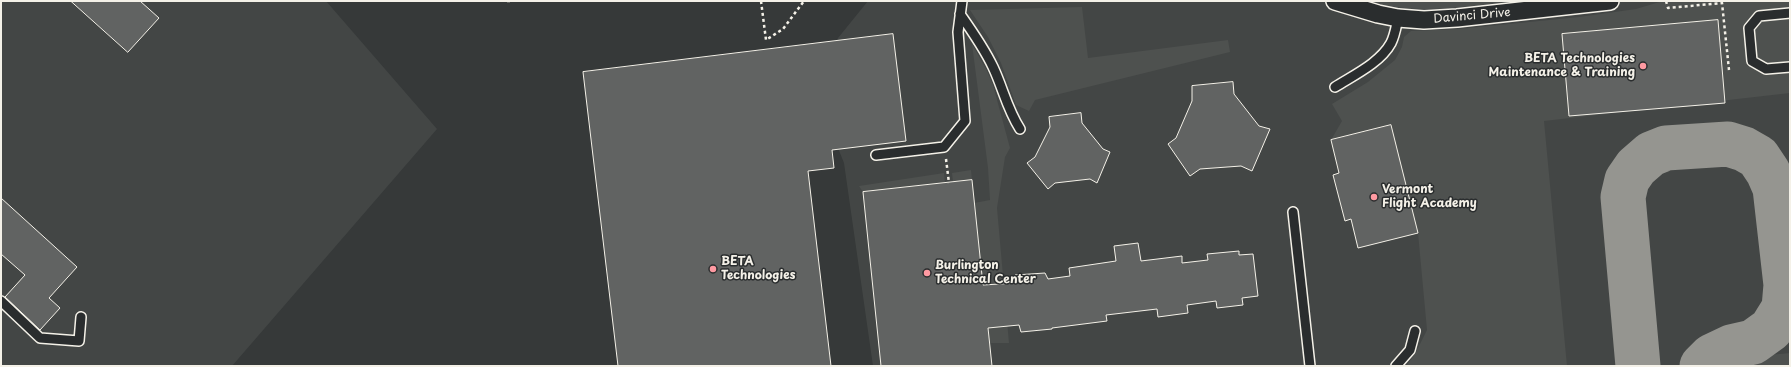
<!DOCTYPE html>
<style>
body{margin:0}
#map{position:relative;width:1791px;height:367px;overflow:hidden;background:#363939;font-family:"Playpen Sans",sans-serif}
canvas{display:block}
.frame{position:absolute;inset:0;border:2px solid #f4f1e8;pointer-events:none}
</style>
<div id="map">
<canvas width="1791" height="367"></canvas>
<div class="frame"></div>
</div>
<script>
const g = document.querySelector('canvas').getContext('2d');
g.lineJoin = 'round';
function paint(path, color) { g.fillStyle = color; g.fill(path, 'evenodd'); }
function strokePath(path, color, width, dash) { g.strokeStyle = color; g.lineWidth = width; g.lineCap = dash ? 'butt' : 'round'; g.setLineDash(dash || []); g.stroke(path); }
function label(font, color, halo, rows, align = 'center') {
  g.font = font + ' "Playpen Sans",sans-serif'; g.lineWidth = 3; g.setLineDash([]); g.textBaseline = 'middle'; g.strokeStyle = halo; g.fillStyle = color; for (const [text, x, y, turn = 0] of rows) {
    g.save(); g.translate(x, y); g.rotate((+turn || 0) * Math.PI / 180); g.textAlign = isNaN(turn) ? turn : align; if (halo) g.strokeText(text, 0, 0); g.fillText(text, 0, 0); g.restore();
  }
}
paint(new Path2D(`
 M1,1H326L437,129L232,366H1Z
 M868,1H1790V366H873L844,163L832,133L828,67L838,38Z`), '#434645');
paint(new Path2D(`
 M1369,1H1515C1467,6 1417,16 1369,1Z
 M1663,1H1790V93L1544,121L1567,366H1406L1415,354L1427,330L1418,233L1391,125L1331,140L1342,121L1332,104L1368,82L1395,60L1402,47L1404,37L1411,31L1459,29L1579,17L1636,9Z
 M1082,7L1088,58L1228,40L1230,52L1035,100L1029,111L1016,105L1001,63L988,37L970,10Z
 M972,44L987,71L993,85L1010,148L1005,157L997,208L1009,343H990L974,203L990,200L988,168Z
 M971,170L972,180L953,182L952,173Z
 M944,173L945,183L863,192L859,186Z
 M1790,353V366H1740C1755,355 1771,355 1790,353Z`), '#4e514f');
strokePath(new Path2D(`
 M1638,366L1623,197L1627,180L1636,167L1651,154L1666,148L1728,144L1744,149L1758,157L1768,172L1775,188L1786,285L1784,308L1771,329L1753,342L1731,347L1712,356L1702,366`), '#959590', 45);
const building = new Path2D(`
 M71,1H140L159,18L128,52Z
 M1718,20L1725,103L1569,116L1562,34Z
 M893,34L906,141L832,150L834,168L808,171L831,366H618L583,72Z
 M1233,82L1234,94L1259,126L1270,129L1252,171L1241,166L1200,169L1190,176L1168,144L1176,138L1192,101V86Z
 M1081,113L1082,123L1103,149L1110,152L1097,183L1090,179L1055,183L1048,189L1027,163L1035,157L1050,127L1049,117Z
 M1391,125L1418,233L1358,248L1351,219L1345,221L1333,175L1339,173L1331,140Z
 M972,180L983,285L1016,283L1015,275L1045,273L1048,279L1070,276L1069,268L1116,261L1114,246L1138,243L1141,261L1182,256V263L1208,260L1207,254L1239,251V255L1253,254L1258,296L1242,298L1243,305L1217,308L1216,301L1187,305L1188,313L1158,317L1157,309L1106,315L1107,321L1052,328V329L1021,332L1019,325L988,328L992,366H881L863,192Z
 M1,198L77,267L49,298L60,308L40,330L5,297L25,275L1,254Z`);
paint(building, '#616362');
strokePath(building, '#f4f1e8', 1);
const lane = new Path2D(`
 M1790,13L1759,16L1749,28L1752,61L1766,69L1790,67
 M960,14C972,31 984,48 993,67C1003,88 1007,109 1020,129
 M1335,87C1354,75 1380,63 1391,43C1395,35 1396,27 1398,18
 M876,155L944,147L965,121L958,32L962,1
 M1293,212L1310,366
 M1,301L40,338L79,341L81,317
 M1396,366L1410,350L1415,331`);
const street = new Path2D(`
 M1335,1L1378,14L1398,18L1424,20L1457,18L1610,1`);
strokePath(lane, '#f4f1e8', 12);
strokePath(street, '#f4f1e8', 20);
strokePath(new Path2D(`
 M507,1H512
 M761,1L766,40L783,29L804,1
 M1666,1L1668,8L1722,3L1729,70
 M946,159L949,183`), '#f4f1e8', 2.5, [3, 3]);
strokePath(lane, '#2a2d2e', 9);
strokePath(street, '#2a2d2e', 17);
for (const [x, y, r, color] of [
 [1643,66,4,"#ff9aa2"],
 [1374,197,4,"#ff9aa2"],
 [713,269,4,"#ff9aa2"],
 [927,273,4,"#ff9aa2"]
]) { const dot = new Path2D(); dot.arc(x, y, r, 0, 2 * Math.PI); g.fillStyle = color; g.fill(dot); strokePath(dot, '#2a2d2e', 1.5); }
label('12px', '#f4f1e8', '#2a2d2e', [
 ["Davinci Drive",1472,16,-5]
]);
label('bold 12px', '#f4f1e8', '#2a2d2e', [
 ["BETA Technologies",1635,59,"right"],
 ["Maintenance & Training",1635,73,"right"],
 ["Vermont",1382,190],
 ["Flight Academy",1382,204],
 ["BETA",721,262],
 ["Technologies",721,276],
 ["Burlington",935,266],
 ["Technical Center",935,280]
], 'left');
</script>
